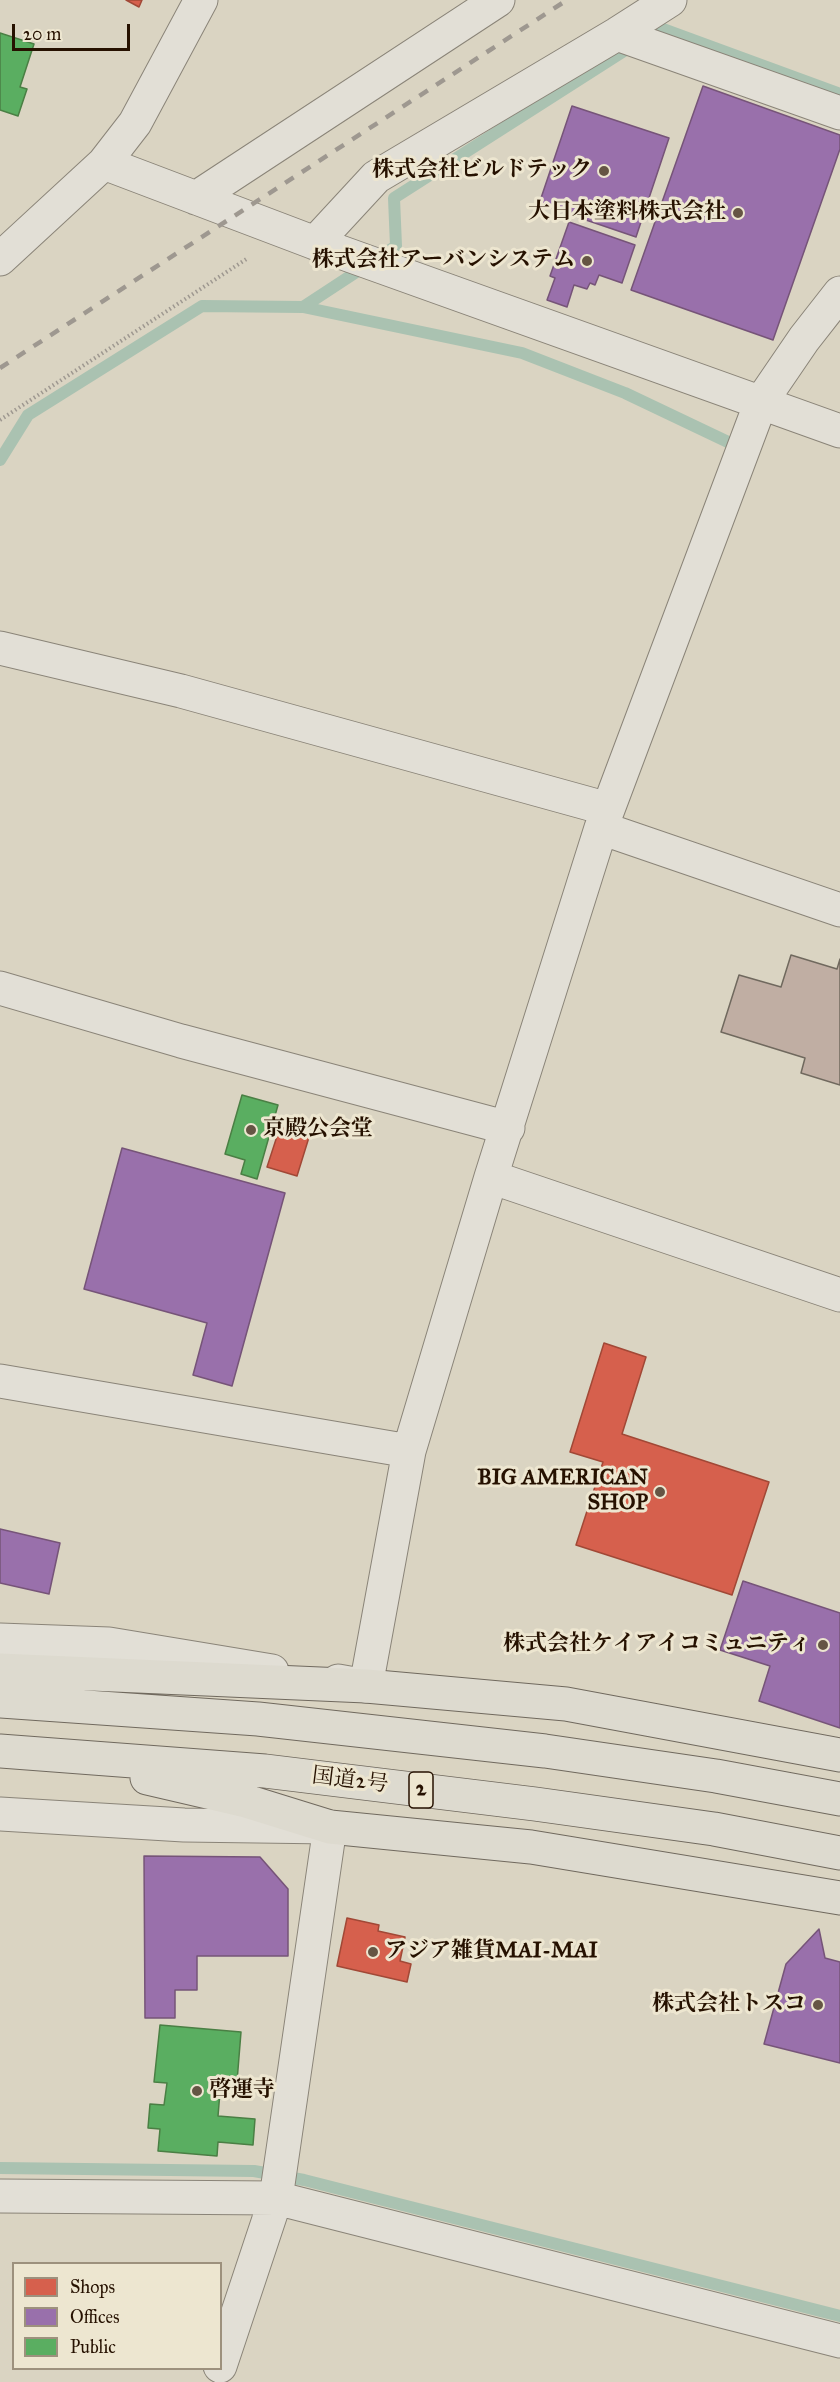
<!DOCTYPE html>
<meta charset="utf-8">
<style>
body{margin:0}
#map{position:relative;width:840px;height:2382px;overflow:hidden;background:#dad4c2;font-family:"IM FELL Great Primer",serif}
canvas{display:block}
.legend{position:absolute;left:12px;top:2262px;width:210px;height:108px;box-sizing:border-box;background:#ede6d0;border:2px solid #9d917d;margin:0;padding:8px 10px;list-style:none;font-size:18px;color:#261100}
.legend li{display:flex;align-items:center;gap:12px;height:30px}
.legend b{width:30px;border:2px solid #9d917d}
.scale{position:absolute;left:12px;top:24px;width:118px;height:27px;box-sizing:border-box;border:3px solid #261100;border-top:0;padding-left:8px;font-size:18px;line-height:21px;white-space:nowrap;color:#261100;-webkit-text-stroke:4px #ede6d0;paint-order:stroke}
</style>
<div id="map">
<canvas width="840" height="2382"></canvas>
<ul class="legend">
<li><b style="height:16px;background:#d6604d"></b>Shops</li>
<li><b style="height:16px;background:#9970ab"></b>Offices</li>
<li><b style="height:16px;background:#5aae61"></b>Public</li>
</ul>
<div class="scale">20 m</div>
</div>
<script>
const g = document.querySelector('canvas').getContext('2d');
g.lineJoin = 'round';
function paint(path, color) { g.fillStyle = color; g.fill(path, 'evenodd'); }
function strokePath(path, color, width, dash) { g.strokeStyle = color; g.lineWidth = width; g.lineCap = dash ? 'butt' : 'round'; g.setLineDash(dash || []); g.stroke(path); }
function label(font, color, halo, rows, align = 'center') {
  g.font = font + ' "IM FELL Great Primer","Noto Serif JP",serif'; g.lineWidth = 6; g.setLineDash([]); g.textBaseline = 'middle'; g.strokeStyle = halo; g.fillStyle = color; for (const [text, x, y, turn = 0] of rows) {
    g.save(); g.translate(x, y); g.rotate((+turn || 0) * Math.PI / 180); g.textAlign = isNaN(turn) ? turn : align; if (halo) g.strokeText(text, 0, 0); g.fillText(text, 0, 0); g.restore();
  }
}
const shops = new Path2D(`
 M126,0H142L139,7Z
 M280,1127L310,1134L297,1176L267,1167Z
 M604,1343L646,1357L622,1434L769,1482L732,1595L576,1545L603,1462L570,1452Z
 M347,1918L379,1925L378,1931L405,1937L400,1961L411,1964L407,1982L337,1966Z`);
paint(shops, '#d6604d');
strokePath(shops, '#a14836', 1.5);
const offices = new Path2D(`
 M703,86L840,135V149L773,340L631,290Z
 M572,106L669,138L636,237L539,204Z
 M569,222L635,245L622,283L599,275L595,285L590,283L587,289L574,285L567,307L547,300L555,278L550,276Z
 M122,1148L285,1193L232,1386L193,1375L207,1323L84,1289Z
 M0,1529L60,1543L49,1594L0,1583Z
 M743,1581L840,1613V1728L759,1701L770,1666L720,1650Z
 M144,1856L260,1857L288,1889V1956H197V1990H175V2018H145Z
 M819,1929L825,1958L840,1962V2063L764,2044L786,1964Z`);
paint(offices, '#9970ab');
strokePath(offices, '#765478', 1.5);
const public = new Path2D(`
 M0,33L34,44L20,87L27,89L18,116L0,110Z
 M242,1095L278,1105L257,1179L241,1174L245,1160L225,1154Z
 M160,2025L241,2032L236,2094L220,2092L218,2116L255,2119L253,2145L218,2142L217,2156L158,2151L160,2129L148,2128L150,2104L164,2105L167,2083L154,2082Z`);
paint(public, '#5aae61');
strokePath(public, '#4a7f44', 1.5);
strokePath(new Path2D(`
 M303,307L396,246L394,198L660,28L840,94
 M0,460L28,415L202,306L303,307L522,353L625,393L728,442
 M0,2168L254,2171L304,2180L840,2316`), '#aac2b1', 12);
const building = new Path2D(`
 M791,955L837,969L840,959V1085L801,1073L805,1058L721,1032L739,975L781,987Z`);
paint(building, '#c0aea3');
strokePath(building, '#70695e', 1.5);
const minor = new Path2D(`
 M617,34L840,113
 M104,163L315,243L840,431
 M196,198L498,0
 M315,243L376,177L617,34L670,0
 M0,259L104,163L135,123L201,0
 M0,648L181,691L608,809
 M601,828L840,910
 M0,988L181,1041L508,1128
 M491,1177L840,1295
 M0,1381L409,1451
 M0,1640L109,1644L272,1671
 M338,1681L366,1686L409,1451L491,1177L601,828L761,402L804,339L840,293
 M0,1814L184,1825L330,1827L276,2198L220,2366
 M0,2196L276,2198L840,2341`);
const highway = new Path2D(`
 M0,1670L366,1686L566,1704L840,1755
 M0,1701L258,1719L545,1751L716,1776L840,1799
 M0,1751L265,1771L535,1804L714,1829L840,1853
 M147,1778L246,1801L330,1827L531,1847L840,1898`);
strokePath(minor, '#8a8478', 35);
strokePath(highway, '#70695e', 35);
strokePath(new Path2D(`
 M0,420L248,258`), '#9e9890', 4, [1.5, 3]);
strokePath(minor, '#e2dfd6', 33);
strokePath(highway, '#dddacf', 33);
strokePath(new Path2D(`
 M0,368L567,0`), '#9e9890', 4.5, [10, 10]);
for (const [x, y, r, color] of [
 [604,171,6,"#655544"],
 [738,213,6,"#655544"],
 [587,261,6,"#655544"],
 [251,1130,6,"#655544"],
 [660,1492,6,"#655544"],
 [823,1645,6,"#655544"],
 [373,1952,6,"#655544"],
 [818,2005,6,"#655544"],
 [197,2091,6,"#655544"]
]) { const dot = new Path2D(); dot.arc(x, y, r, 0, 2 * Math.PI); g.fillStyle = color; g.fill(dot); strokePath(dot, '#ede6d0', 2); }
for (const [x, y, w] of [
 [421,1790,24]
]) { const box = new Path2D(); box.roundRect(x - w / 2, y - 18, w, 36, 4.5); g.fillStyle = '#ede6d0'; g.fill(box); strokePath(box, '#261100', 1.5); }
label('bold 21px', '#261100', null, [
 ["2",421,1790]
]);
label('bold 22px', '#261100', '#ede6d0', [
 ["株式会社ビルドテック",592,171],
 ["大日本塗料株式会社",726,213],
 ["株式会社アーバンシステム",575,261],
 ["京殿公会堂",263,1130,"left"],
 ["BIG AMERICAN",648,1479],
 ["SHOP",648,1504],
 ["株式会社ケイアイコミュニティ",811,1645],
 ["アジア雑貨MAI-MAI",385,1952,"left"],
 ["株式会社トスコ",806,2005],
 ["啓運寺",209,2091,"left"]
], 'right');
label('22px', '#261100', '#ede6d0', [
 ["国道2号",350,1781,7]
]);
</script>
